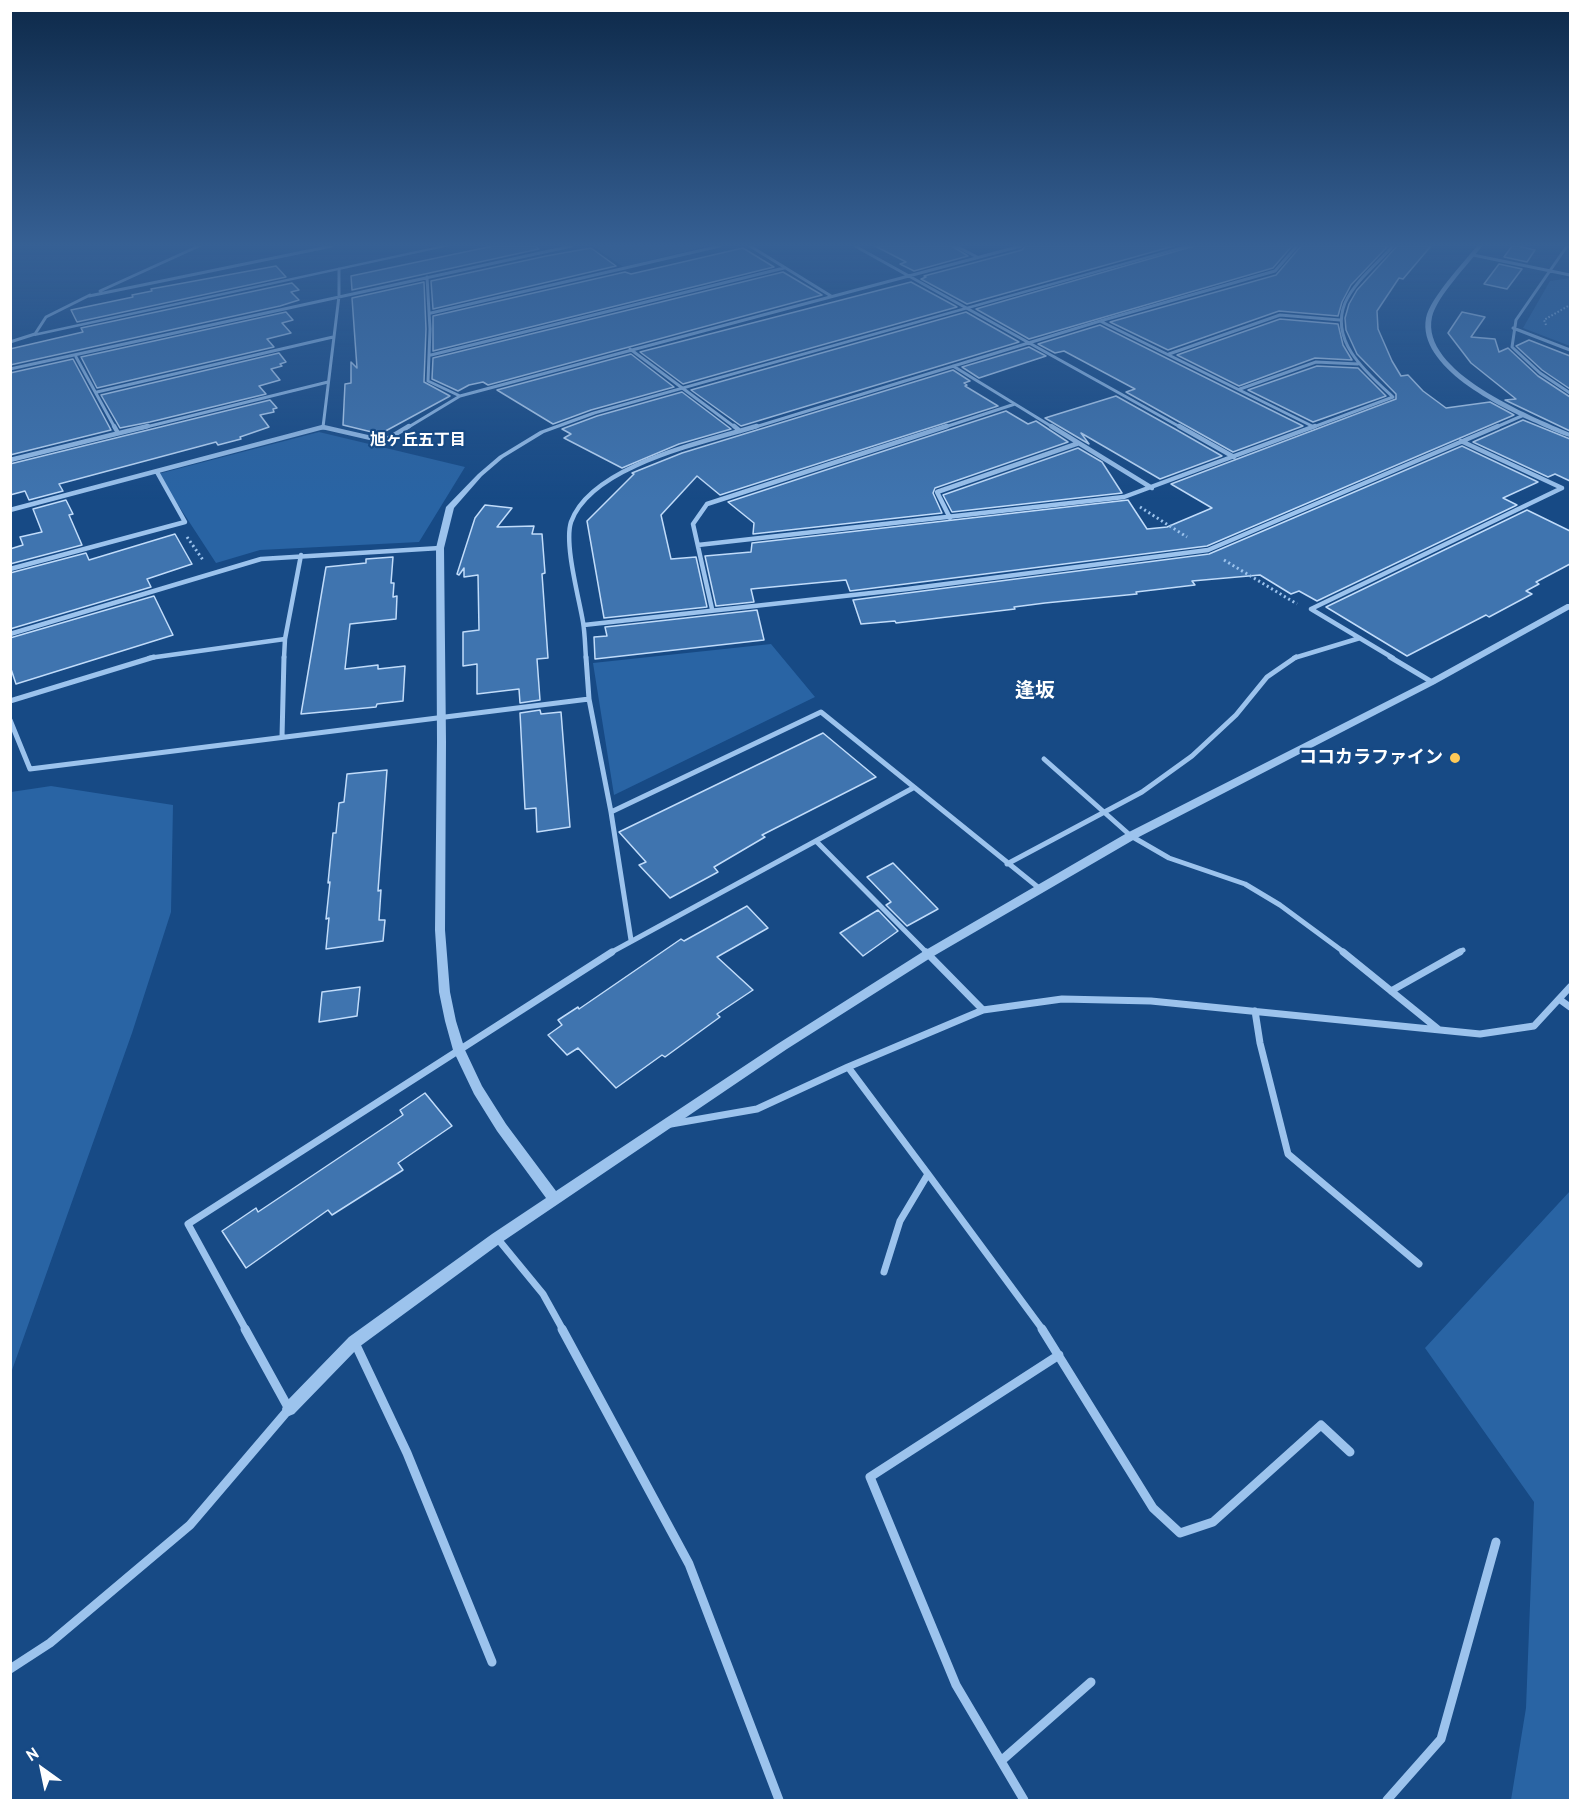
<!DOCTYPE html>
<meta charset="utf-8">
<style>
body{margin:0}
#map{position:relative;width:1581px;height:1811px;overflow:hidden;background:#174a85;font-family:"PT Sans",sans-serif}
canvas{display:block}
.frame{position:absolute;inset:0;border:12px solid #fff;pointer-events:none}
.north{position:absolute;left:12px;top:1739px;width:60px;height:60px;-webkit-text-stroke:4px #174a85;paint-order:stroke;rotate:327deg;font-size:16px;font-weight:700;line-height:24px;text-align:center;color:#fff}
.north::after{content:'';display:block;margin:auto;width:21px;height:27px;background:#fff;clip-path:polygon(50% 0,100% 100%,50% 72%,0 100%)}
</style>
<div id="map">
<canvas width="1581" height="1811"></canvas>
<div class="frame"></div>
<div class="north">N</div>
</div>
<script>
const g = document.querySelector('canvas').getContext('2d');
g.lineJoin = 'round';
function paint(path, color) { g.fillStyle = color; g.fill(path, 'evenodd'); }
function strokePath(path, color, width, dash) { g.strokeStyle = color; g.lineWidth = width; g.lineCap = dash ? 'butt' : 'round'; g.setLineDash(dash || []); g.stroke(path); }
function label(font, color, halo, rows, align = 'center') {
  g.font = font + ' "PT Sans","Noto Sans JP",sans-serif'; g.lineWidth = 4.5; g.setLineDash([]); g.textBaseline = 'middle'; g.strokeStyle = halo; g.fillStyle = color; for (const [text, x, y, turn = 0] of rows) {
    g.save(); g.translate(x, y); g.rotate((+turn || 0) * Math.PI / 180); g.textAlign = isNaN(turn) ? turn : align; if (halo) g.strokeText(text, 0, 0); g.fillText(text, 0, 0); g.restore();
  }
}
paint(new Path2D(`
 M593,246H708L623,267Z
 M1570,278V346L1523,328L1550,281Z
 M319,432L465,467L419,542L260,550L216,563L158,474Z
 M771,644L815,697L614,795L593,663Z
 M51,786L173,805L171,912L132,1033L11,1373V792Z
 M1570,1191V1800H1511L1526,1708L1534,1502L1425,1348Z`), '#2964a4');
const building = new Path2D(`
 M493,246H535L539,249L352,290L351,276Z
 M875,246H952L968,256L914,271L900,264L906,262Z
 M1025,246H1174L967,304L921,279L926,277L924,276L1022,250Z
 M1194,246H1292L1273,268L1029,339L976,309Z
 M1301,246H1388L1351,285L1342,302L1338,316L1279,311L1168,350L1110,322L1276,275Z
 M1397,246H1431L1403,279L1399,278L1377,311L1378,329L1392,361L1401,376L1408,375L1423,391L1446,408L1490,402L1514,415L1207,546L850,591L846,580L751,589L754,602L716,606L705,556L751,552L752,543L1128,500L1147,529L1167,527L1212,508L1171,484L1396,399V394L1357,354L1346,330L1345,318L1349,304L1357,290Z
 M1512,246H1518L1535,250L1527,262L1504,257Z
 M591,248L616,266L433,309L431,281L546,256Z
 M743,248L774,267L433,351V316L625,272L631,274Z
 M1499,264L1522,269L1507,289L1484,284Z
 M276,266L286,277L77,322L71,310L133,297L132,295L152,291L151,289Z
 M783,272L822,295L488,385L483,382L469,385L458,391L432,379L433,358Z
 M424,282L426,329L424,382L450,396L380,434L343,425L345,384L351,383V362L357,368L352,298Z
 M911,282L957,307L683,384L640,352Z
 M292,283L299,290L291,292L299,300L280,306L10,365V349L83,332L81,328Z
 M286,312L293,320L282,323L291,333L267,339L274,347L97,388L81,357Z
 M966,312L1019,342L741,426L691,390Z
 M1462,312L1485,317L1471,337L1495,339L1499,352L1508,348L1538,376L1570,397V431L1505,400L1516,399L1471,363L1448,333Z
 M1280,319L1338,324L1343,345L1352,360L1315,358L1239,386L1177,355Z
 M1100,325L1303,426L1233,452L1126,392L1135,389L1064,351L1055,353L1038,344Z
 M1529,340L1570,356V389L1542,370L1516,346Z
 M1029,347L1046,356L979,378L962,367Z
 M279,353L286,362L280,364L282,366L271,369L280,380L259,386L266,394L150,422L120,428L101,395Z
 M631,354L674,387L591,410L553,424L497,390Z
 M73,359L111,430L10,455V373Z
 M1317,366L1358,368L1386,396L1313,422L1248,390Z
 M953,370L970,381L964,383L967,385L965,386L998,406L720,495L697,476L661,515L671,559L696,557L707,607L604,618L587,521L634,474L632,473L682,453Z
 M682,392L731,429L679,444L622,468L564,438L571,434L562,429L597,416Z
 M1116,396L1175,429L1222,456L1160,479L1081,433L1089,444L1045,418Z
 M270,400L277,408L273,409L274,412L260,415L269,427L240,437L241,439L218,445L216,442L59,484L63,491L29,500L25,491L10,495V464Z
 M1006,411L1028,424L1036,421L1068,442L935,488L933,493L942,513L753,534L754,523L728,502Z
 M1523,420L1570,439V481L1555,474L1548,477L1473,442Z
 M1462,446L1538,482L1503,498L1517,505L1317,601L1299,591L1291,594L1260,575L1192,581L1195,585L1136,592L1137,594L1045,603L1014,607L1015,609L896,623L895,621L861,624L853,600L1209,554Z
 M1078,448L1102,462L1122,493L952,512L943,495Z
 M66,500L73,514L69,515L82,545L10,564V549L23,545L20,537L42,532L33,509Z
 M485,505L512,508L497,527L534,526L532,534H542L545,573L542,574L548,658L537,659L540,700L520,703L519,689L477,694V664L463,666V632L479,630L478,575L464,577V568L459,575L457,574L475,518Z
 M1527,510L1570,531V564L1536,582L1539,584L1526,591L1532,594L1489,617L1486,615L1407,656L1326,607Z
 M175,534L192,564L147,579L151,587L10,629V573L86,553L89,560Z
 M393,557L391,583H394L393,597L397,596L396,619L350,624L345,669L378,665V669L405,666L403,701L377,704L376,707L301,714L326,567L366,563V559Z
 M154,596L173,635L16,684L10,666V638Z
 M757,610L764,640L595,659L594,637L607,636L605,627Z
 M540,710L541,714L561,712L570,827L537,832L536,808L525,809L520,713Z
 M823,733L876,777L762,835L765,837L714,867L718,872L670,898L639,865L646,862L619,832Z
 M387,770L378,891L381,890L379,920H385L383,941L326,949L329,918L326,919L330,882L328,883L333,833H336L339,803L344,802L347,774Z
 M893,863L938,909L907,926L886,905L891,902L867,877Z
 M747,906L768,928L717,957L753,990L717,1014L720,1017L665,1057L662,1055L616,1088L578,1048L567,1055L548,1035L562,1025L558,1020L578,1007L579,1009L681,939L684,941Z
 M878,910L898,931L863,956L840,933Z
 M360,987L357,1016L319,1022L322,992Z
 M425,1093L452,1126L398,1163L403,1170L332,1215L328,1210L246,1268L222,1231L256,1208L258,1212L403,1115L400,1110Z`);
paint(building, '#3f74af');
strokePath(building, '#c1dcfa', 1.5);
strokePath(new Path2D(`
 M1546,325L1544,320L1570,305`), '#9cc3ed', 2, [1.5, 2]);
strokePath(new Path2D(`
 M1140,507L1187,537
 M187,537L203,560
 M1224,560L1297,604`), '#9cc3ed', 3, [2, 3]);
strokePath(new Path2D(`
 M750,246L831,296
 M855,246L1182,428
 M956,246L977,257
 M1567,246L1516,320L1512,347L1540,373L1570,393
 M1473,255L1570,275
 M427,277L430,329L428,381L460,396
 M100,291L199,246
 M89,296L332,246
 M431,313L720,246
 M1100,321L1314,427
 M1513,328L1570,350
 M10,342L35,334L46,317L90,295
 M630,349L736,428
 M1169,354L1280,315L1340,320
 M431,355L784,268
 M76,357L115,428
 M953,366L1054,428
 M10,369L572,246
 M1240,389L1316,362L1358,364
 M97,392L333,337
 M323,427L339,296V269
 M142,428L328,382
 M320,428H326
 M407,428L460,396L1021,246
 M752,428L1100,321L1275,271L1297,246
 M942,428L1015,404
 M1311,428L1393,397C1368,374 1329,342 1345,303C1354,282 1378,263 1393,246
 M1494,428L1524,415`), '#9cc3ed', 3);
strokePath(new Path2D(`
 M114,426L118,433
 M734,426L740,431
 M1051,426L1152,488
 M1179,426L1234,457
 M1461,441L1562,488
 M10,460L148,426
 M10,510L323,427L384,441L409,426
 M950,518L937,492L1079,443
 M698,545L1124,497L1315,426
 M10,569L185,522L157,472
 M712,609L693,524L707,504L947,426
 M1311,609L1562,488
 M1311,609L1393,658
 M584,625L907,589L1208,550L1498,426
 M10,634L261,559L440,548
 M149,658L285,639
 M284,658L285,639L301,555
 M586,658C585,646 585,634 583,622C579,598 564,544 571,522C591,465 705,442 757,426
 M1294,658L1360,638`), '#9cc3ed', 4.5);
strokePath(new Path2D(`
 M586,657L589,699L611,812L631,940
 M1390,657L1432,682
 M10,701L154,657
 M10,720L30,769L589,699
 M282,737L284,657
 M1044,759L1131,836L1169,858L1245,884L1280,905L1345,953
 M611,812L821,712L1039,888
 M816,841L927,953
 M1007,864L1142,792L1192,756L1236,715L1267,677L1296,657
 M610,953L913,788
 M1457,953L1463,950`), '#9cc3ed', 5);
strokePath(new Path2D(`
 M926,952L983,1010
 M1343,952L1438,1029
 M1391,991L1460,952
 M1559,999L1570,1007
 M1255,1011L1260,1043L1288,1154L1419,1264
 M848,1067L928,1174L900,1221L884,1272
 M671,1124L757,1109L848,1067L983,1010L1062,999L1151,1001L1480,1034L1534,1026L1570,987
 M928,1174L1043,1330
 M497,1238L543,1294L563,1330
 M246,1330L188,1224L612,952`), '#9cc3ed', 7);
strokePath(new Path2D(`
 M562,1329L689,1564L779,1800
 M1042,1329L1153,1508L1180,1533L1213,1522L1321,1425L1350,1452
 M355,1343L407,1453L492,1662
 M10,1669L50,1643L190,1525L289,1409L245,1329
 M1001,1761L1091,1682
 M1024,1800L956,1685L870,1477L1059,1355
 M1387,1800L1441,1739L1496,1542`), '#9cc3ed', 9);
paint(new Path2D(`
 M439,246H450L35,336L32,334Z
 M1183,246H1192L596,414L544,433L503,458L482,476L454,508L444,548L446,742L445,930L450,992L456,1021L465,1050L482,1086L506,1124L556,1191L779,1043L924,951L1127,833L1429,680L1567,604H1570V609L1435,684L1135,839L932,957L787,1049L502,1242L359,1347L294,1414L289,1416L284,1414L282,1409L284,1404L349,1337L492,1234L546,1198L497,1131L474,1094L453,1050L445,1021L439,992L435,930L437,742L436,548L446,507L478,474L499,456L540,431L592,412Z
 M1477,246H1482C1469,264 1437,296 1432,317C1420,372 1531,416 1570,433V437C1559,434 1547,428 1536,423C1500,407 1417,367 1426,318C1430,298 1464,262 1477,246Z`), '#9cc3ed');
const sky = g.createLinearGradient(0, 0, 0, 500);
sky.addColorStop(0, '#0d2949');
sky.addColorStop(0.49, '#366094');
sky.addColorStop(1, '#36609400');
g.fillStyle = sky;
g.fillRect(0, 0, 1581, 500);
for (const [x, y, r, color] of [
 [1455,758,6,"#ffca58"]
]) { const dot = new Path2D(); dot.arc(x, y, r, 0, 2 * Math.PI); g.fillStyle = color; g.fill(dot); strokePath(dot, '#174a85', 2); }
label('bold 16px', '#fff', '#174a85', [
 ["旭ヶ丘五丁目",418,440]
]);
label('bold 18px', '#fff', '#174a85', [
 ["ココカラファイン",1443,758]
], 'right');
label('bold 20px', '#fff', '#174a85', [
 ["逢坂",1035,691]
]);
</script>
